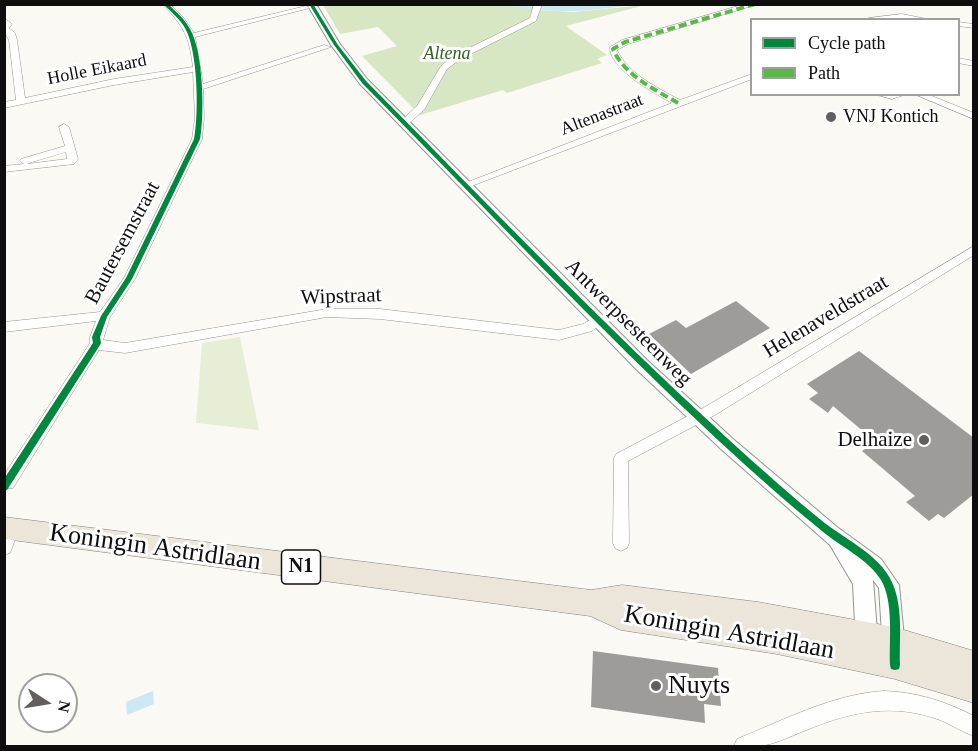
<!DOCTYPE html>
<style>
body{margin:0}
#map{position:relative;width:978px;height:751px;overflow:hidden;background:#faf9f4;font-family:"Times New Roman",serif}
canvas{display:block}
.frame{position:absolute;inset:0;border:6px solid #0e0e0e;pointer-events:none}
.legend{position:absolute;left:750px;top:18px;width:210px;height:78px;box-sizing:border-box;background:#fff;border:2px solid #9f9f9f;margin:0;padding:8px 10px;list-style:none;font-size:18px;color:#0e0e0e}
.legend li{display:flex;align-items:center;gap:12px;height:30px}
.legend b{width:30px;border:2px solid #9f9f9f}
.north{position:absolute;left:18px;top:673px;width:60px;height:60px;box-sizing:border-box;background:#fff;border:2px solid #9f9f9f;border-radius:50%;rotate:102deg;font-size:16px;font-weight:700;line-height:24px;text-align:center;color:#0e0e0e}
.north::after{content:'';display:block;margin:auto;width:21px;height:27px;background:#61605e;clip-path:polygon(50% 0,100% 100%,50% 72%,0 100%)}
</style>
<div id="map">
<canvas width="978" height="751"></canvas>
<div class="frame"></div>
<ul class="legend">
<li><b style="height:8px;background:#00873e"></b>Cycle path</li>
<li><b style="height:8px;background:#58b947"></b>Path</li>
</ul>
<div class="north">N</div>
</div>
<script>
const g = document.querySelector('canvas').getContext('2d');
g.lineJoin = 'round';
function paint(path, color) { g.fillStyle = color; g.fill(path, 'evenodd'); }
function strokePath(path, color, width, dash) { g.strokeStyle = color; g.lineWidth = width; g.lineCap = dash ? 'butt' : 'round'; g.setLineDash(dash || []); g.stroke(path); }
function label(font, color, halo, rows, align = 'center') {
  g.font = font + ' "Times New Roman",serif'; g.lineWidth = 6; g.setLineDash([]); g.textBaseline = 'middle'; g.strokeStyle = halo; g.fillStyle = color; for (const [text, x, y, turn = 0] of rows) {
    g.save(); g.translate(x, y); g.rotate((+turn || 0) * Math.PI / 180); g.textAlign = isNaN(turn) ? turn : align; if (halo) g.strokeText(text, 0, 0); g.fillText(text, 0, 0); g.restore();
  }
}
paint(new Path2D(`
 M240,337L259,430L196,423L202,343Z`), '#e6efd5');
paint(new Path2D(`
 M503,4L537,10L574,12L645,5L566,26L607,55L597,59L602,63L507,93L503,90L420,115L362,56L397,46L378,27L340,34L323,5Z`), '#d7e6c3');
paint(new Path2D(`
 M503,5H630C581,13 553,13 503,5Z
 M153,691L154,704L127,715L126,702Z`), '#cbe8f3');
paint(new Path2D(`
 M736,301L770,328L691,374L649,334L676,320L686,328Z
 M859,351L974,438V494L944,518L938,514L929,521L906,502L915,496L862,451L876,442L833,406L828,413L809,399L818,393L807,384Z
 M593,651L718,668L721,706L704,704L705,723L591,707Z`), '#9e9c99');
const minor = new Path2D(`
 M162,4H170L183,17L194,33L306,6L310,8L195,37L203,84L324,45L331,47L203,89L204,118L202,139L135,279L110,317L103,340L125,343L327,309H380L559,330L583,324L598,316L604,321L592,331L559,340L380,319L327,317L125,353L99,350L13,488H4V475L90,343V337L96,321L4,332V322L100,312L124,278L192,139L195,118L193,72L114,85L4,108V102L16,100L9,40L4,32V18L12,24L9,28L15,33L17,40L25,98L114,79L193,67C189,36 184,26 162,4Z
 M534,4H542L536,21L459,60L447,69L424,110L408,124H402V120L417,106L441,66L453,56L530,18Z
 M745,4H758L628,44L617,50C628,74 658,88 680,100L752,74V79L469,187L465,188L460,185L672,103C654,93 609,69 610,47L622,40Z
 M902,14L932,20H865L869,18Z
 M958,22L974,24V28L958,26Z
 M958,58L974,61V66L958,63Z
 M874,94H907L892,99Z
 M914,94H927L974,113V119Z
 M64,124L69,127L78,159L74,164L4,172V166L24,164L20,161L21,159L65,146L59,127ZM66,152L67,159L27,164L29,163Z
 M974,246V255L715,415L628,461L629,543L627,548L621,551L615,548L613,543L614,458L616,454L705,407Z
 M11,522L17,524L19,529L10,553L4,555V526Z
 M884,691C916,692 945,701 974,716V736C962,732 952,725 940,720C894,703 853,711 809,729C780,740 767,750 734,746L737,739C784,720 833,694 884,691Z`);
const tertiary = new Path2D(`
 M307,4H316L340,44L368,80L647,360L733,439L837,527L881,559L899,585L905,649L902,657L894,660L886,657L883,649L879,588L873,580L878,644L875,652L867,655L859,652L856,644L853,584L830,545L721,449L635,368L360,84L331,45Z`);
const primary = new Path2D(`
 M4,517L591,590L622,585L758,602L894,627L974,651V703L895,679L777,654L621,630L590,616L4,539Z`);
strokePath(minor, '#949492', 1);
strokePath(tertiary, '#949492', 2);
strokePath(primary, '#82817f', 1);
paint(minor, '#fefefd');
paint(tertiary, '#fefefd');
paint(primary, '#ebe5da');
strokePath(new Path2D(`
 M678,103C654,89 624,75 613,49L625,42L755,4`), '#58b947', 4, [8, 4]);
paint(new Path2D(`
 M163,4H168C176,12 185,19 190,29C203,51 205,113 200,139L132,279L107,317L100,337L101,343L100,345L7,490L4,491V479L93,343L92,337L101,316L126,278L194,139C199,113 198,51 185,28C180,19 171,12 163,4Z
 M309,4H313L338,45L366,81C485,201 602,324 727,438C759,467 792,497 826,524C846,539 872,552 886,572C905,598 899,635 900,665L899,669L895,670L891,669L890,665C889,640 894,602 881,580C868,559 841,547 822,531C787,503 753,472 720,442C596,327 481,203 362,83L334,45Z`), '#00873e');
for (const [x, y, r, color] of [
 [831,117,6,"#61605e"],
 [924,440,6,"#61605e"],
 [656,686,6,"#61605e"]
]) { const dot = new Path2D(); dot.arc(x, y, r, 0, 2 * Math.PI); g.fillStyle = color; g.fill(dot); strokePath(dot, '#fff', 2); }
label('italic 18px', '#336222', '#fff', [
 ["Altena",447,54]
]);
label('18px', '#0e0e0e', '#fff', [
 ["Holle Eikaard",97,70,-11],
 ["Altenastraat",602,115,-21]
]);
label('18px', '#0e0e0e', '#fff', [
 ["VNJ Kontich",843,117]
], 'left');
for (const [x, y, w] of [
 [301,567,39]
]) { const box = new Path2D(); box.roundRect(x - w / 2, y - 17, w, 34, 4.5); g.fillStyle = '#fff'; g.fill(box); strokePath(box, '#0e0e0e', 1.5); }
label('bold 20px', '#0e0e0e', null, [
 ["N1",301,567]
]);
label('21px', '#0e0e0e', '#fff', [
 ["Bautersemstraat",123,243,-62],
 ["Wipstraat",341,297,-2],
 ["Helenaveldstraat",826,317,-31],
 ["Antwerpsesteenweg",628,323,45]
]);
label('21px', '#0e0e0e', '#fff', [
 ["Delhaize",912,440]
], 'right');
label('26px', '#0e0e0e', '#fff', [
 ["Koningin Astridlaan",155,548,8],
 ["Koningin Astridlaan",729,633,10]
]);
label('26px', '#0e0e0e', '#fff', [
 ["Nuyts",668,686]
], 'left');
</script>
